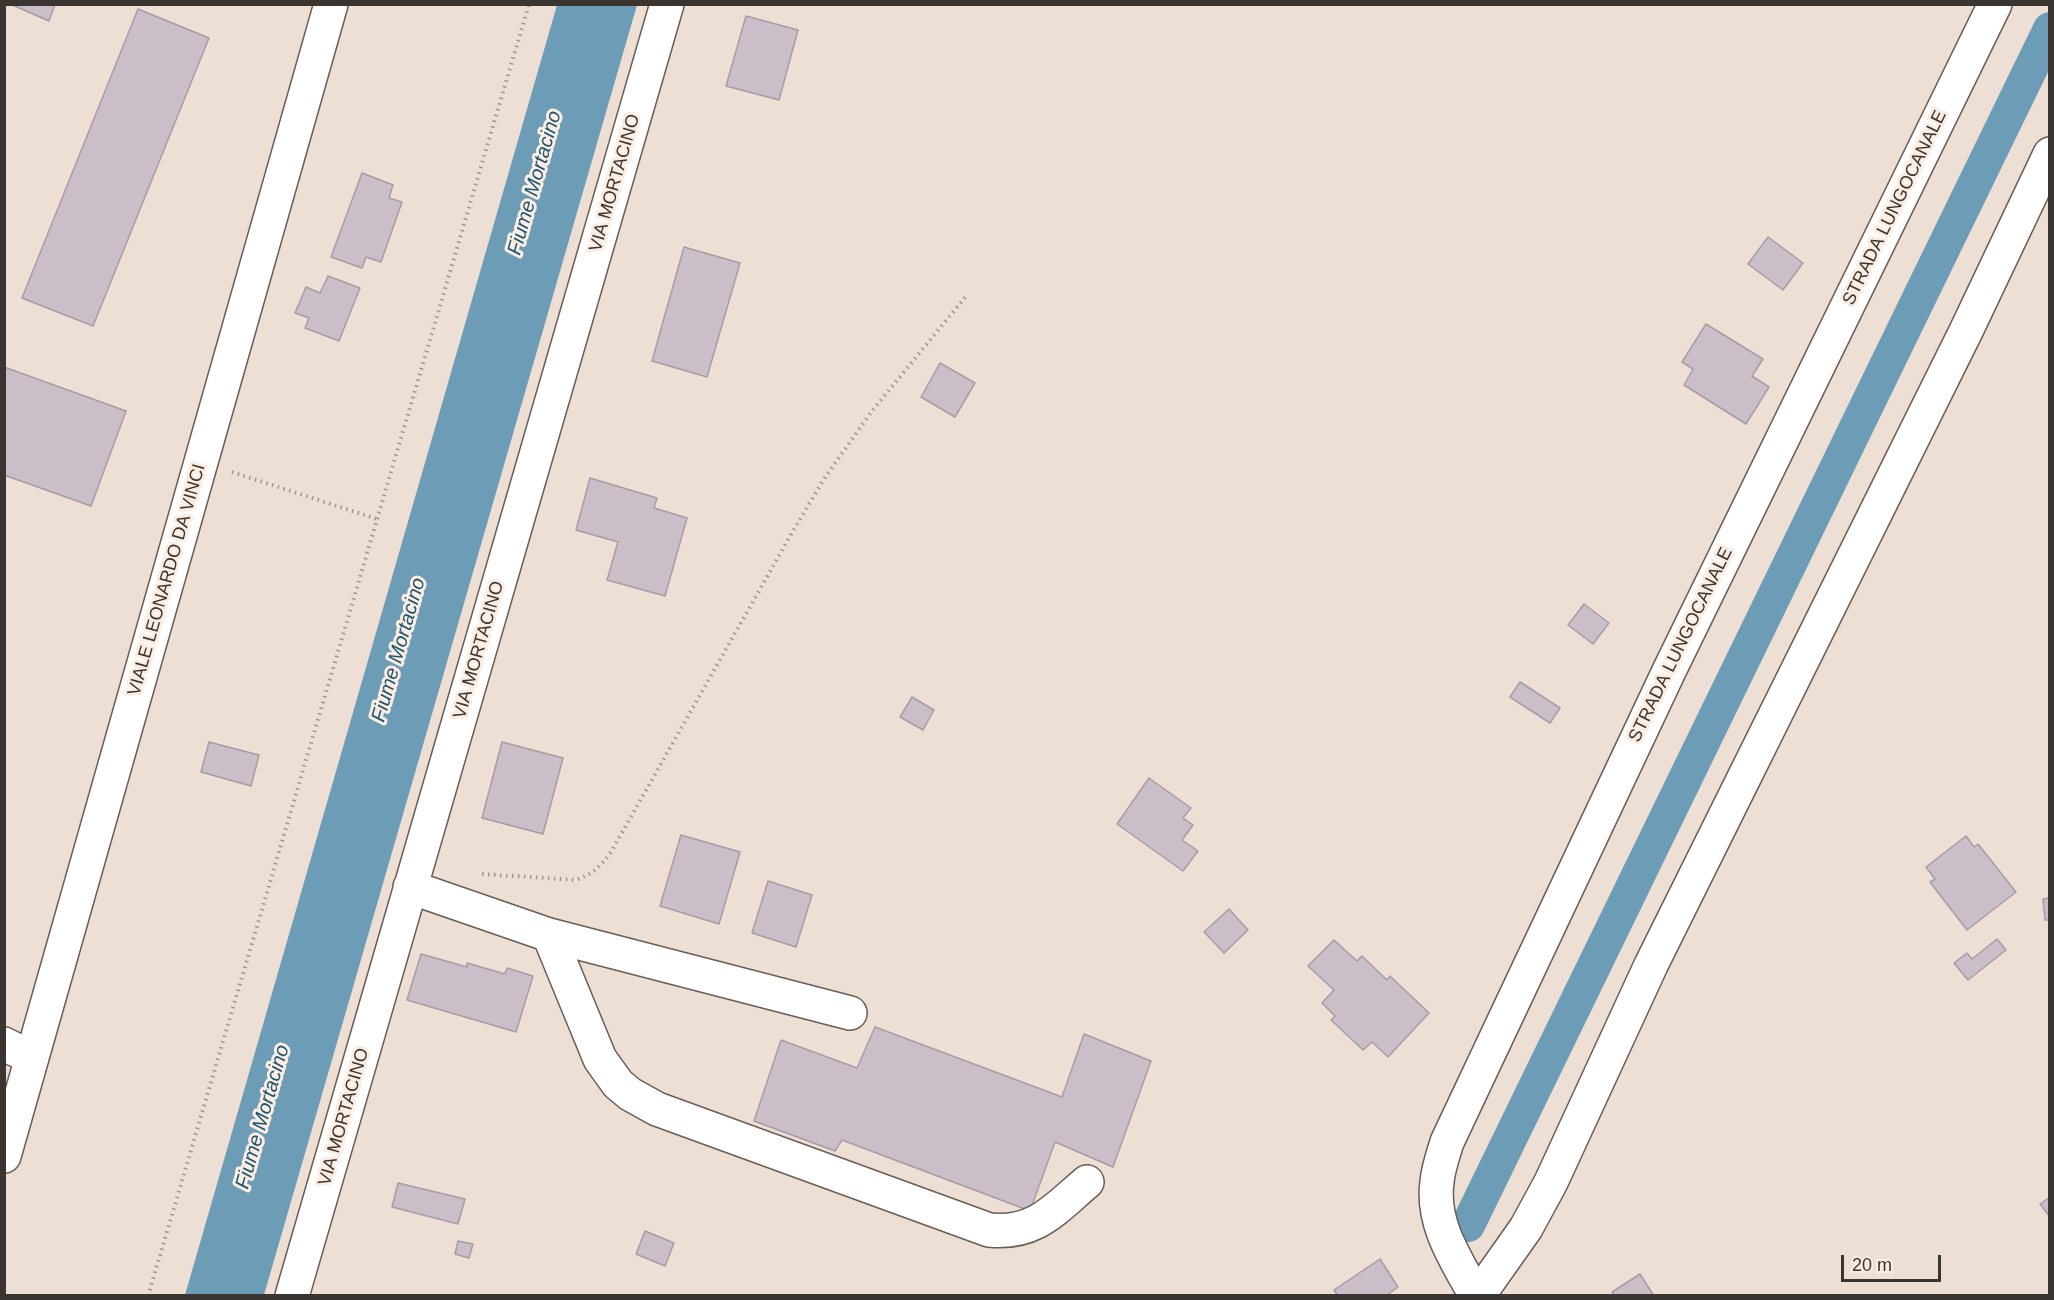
<!DOCTYPE html>
<style>
body{margin:0}
#map{position:relative;width:2054px;height:1300px;overflow:hidden;background:#eedfd5;font-family:Helvetica,sans-serif}
canvas{display:block}
.frame{position:absolute;inset:0;border:6px solid #3b3531;pointer-events:none}
.scale{position:absolute;left:1841px;top:1255px;width:100px;height:27px;box-sizing:border-box;border:3px solid #3b3531;border-top:0;padding-left:8px;font-size:18px;line-height:21px;white-space:nowrap;color:#3b3531;-webkit-text-stroke:4px #fbede2;paint-order:stroke}
</style>
<div id="map">
<canvas width="2054" height="1300"></canvas>
<div class="frame"></div>
<div class="scale">20 m</div>
</div>
<script>
const g = document.querySelector('canvas').getContext('2d');
g.lineJoin = 'round';
function paint(path, color) { g.fillStyle = color; g.fill(path, 'evenodd'); }
function strokePath(path, color, width, dash) { g.strokeStyle = color; g.lineWidth = width; g.lineCap = dash ? 'butt' : 'round'; g.setLineDash(dash || []); g.stroke(path); }
function label(font, color, halo, rows, align = 'center') {
  g.font = font + ' Helvetica,sans-serif'; g.lineWidth = 6; g.setLineDash([]); g.textBaseline = 'middle'; g.strokeStyle = halo; g.fillStyle = color; for (const [text, x, y, turn = 0] of rows) {
    g.save(); g.translate(x, y); g.rotate((+turn || 0) * Math.PI / 180); g.textAlign = isNaN(turn) ? turn : align; if (halo) g.strokeText(text, 0, 0); g.fillText(text, 0, 0); g.restore();
  }
}
paint(new Path2D(`
 M557,5H637L264,1295H185Z`), '#6d9cb7');
strokePath(new Path2D(`
 M1468,1225L2050,29`), '#6d9cb7', 34);
const building = new Path2D(`
 M10,4H55L49,21Z
 M138,9L209,38L93,326L22,298Z
 M746,16L798,30L779,100L726,86Z
 M362,173L393,185L389,198L402,202L381,262L366,257L362,268L331,257Z
 M1768,237L1803,263L1783,290L1748,264Z
 M684,247L740,263L707,377L652,361Z
 M328,276L360,288L339,341L305,328L309,318L295,313L306,287L320,293Z
 M1706,324L1763,359L1752,376L1769,387L1746,424L1684,385L1693,369L1682,362Z
 M940,363L975,383L955,417L921,397Z
 M4,367L126,411L91,506L4,475Z
 M590,478L657,498L654,508L687,518L665,596L607,580L618,542L576,530Z
 M1584,604L1609,623L1593,644L1568,625Z
 M1520,682L1560,708L1550,723L1510,697Z
 M912,697L934,710L923,730L900,717Z
 M209,742L259,755L251,786L201,772Z
 M502,742L563,758L543,834L482,818Z
 M1149,778L1191,808L1183,818L1193,825L1182,840L1198,851L1183,871L1117,824Z
 M681,835L740,852L719,924L660,906Z
 M1966,836L1974,847L1978,844L2016,892L1967,930L1930,882L1935,879L1926,867Z
 M768,881L812,895L796,947L752,933Z
 M2050,898V920H2045L2043,899Z
 M1229,909L1248,930L1224,953L1204,932Z
 M1997,939L2006,950L1968,980L1954,963L1967,953L1972,959Z
 M1334,940L1357,961L1362,956L1387,980L1390,976L1429,1013L1388,1057L1372,1042L1363,1050L1331,1020L1335,1016L1322,1003L1334,990L1308,966Z
 M421,954L467,967V963L505,974L507,968L533,976L516,1032L407,1000Z
 M875,1027L1062,1097L1084,1034L1151,1061L1113,1167L1055,1142L1030,1211L842,1140L835,1151L754,1121L781,1040L857,1068Z
 M398,1183L465,1199L458,1224L392,1207Z
 M2050,1197V1217L2040,1204Z
 M645,1231L674,1243L665,1266L636,1254Z
 M458,1241L473,1244L469,1258L455,1254Z
 M1380,1259L1398,1287L1386,1296H1338L1334,1290Z
 M1640,1274L1654,1296H1615L1612,1292Z`);
paint(building, '#cabec9');
strokePath(building, '#a79ba6', 1.5);
const minor = new Path2D(`
 M410,887L549,935L600,1059L618,1084L630,1094L657,1109L989,1230C1035,1235 1055,1209 1087,1182
 M549,935L850,1013
 M4,1044L32,1058
 M4,1156L331,4
 M292,1296L667,4
 M1476,1296C1457,1261 1431,1224 1437,1182C1438,1169 1443,1155 1447,1142L1669,671L1995,4
 M1478,1296L1526,1228L1551,1182L1651,965L1966,331L2050,154`);
strokePath(minor, '#695d54', 36);
strokePath(new Path2D(`
 M232,472L377,519
 M482,874L575,880C592,875 601,866 611,852L793,531L824,479L872,411L967,295
 M148,1296L529,4`), '#a1968f', 4, [1.5, 4.5]);
strokePath(minor, '#fff', 33);
label('18px', '#3b3531', '#fbede2', [
 ["VIA MORTACINO",615,183,-74],
 ["STRADA LUNGOCANALE",1895,208,-64],
 ["VIALE LEONARDO DA VINCI",167,580,-74],
 ["STRADA LUNGOCANALE",1681,645,-64],
 ["VIA MORTACINO",479,650,-74],
 ["VIA MORTACINO",344,1117,-74]
]);
label('italic 20px', '#1b5572', '#fbede2', [
 ["Fiume Mortacino",535,183,-74],
 ["Fiume Mortacino",399,650,-74],
 ["Fiume Mortacino",263,1117,-74]
]);
</script>
